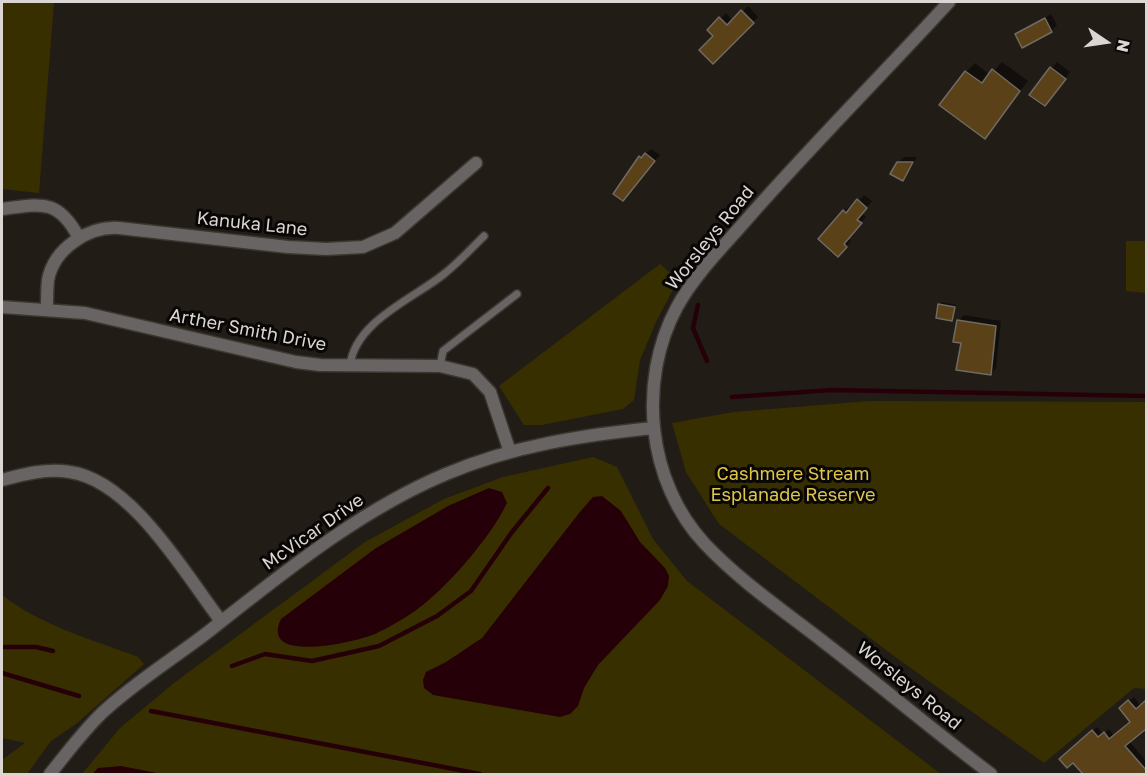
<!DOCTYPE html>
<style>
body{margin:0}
#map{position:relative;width:1148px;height:776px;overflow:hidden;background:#221c17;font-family:"Golos Text",sans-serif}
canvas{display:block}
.frame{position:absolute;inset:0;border:3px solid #dbd6d3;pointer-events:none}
.north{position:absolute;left:1076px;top:12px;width:60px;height:60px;-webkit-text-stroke:4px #090706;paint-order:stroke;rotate:103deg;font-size:16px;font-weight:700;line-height:24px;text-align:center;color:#dbd6d3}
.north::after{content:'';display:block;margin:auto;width:21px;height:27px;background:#dbd6d3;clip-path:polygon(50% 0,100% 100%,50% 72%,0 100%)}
</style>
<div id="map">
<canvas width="1148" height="776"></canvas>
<div class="frame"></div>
<div class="north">N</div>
</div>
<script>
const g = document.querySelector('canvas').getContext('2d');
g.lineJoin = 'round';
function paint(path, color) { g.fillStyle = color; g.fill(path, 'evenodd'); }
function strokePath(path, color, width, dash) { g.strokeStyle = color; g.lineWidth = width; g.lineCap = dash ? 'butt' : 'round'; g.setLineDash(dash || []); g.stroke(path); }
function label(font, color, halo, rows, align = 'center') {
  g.font = font + ' "Golos Text",sans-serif'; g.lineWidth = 6; g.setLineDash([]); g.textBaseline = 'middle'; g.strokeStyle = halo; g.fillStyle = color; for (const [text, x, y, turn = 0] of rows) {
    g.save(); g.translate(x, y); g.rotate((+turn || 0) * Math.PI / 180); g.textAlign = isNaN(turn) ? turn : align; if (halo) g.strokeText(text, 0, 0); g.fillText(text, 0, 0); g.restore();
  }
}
paint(new Path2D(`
 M2,2H54L39,193L2,189Z
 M1126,241H1146V293L1126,291Z
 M660,264L678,280L656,322L640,360L634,400L623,409L542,425H524L499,386Z
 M870,401L1146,402V689L1134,688L1044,763L898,659L719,524L686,472L672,423L734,412Z
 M593,457L617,467L653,539L687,581L941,774H82L120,728L174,683L365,542L444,499L503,477Z
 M2,595C40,625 93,640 138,657L144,664L76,724L51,741L27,774H2V760L25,743L2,738Z`), '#382f00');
paint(new Path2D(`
 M489,488L502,492L507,503C491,537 446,589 415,611C403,619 388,628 375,634C356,642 259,665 281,619L376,548L448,506Z
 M602,496L621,511L640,542L665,568L669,576L668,586L660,600L598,665L584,688L578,706L570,714L560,717L433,695L424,688L423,680L426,672L446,662L482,638L579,513L593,497Z
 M121,766L162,774H92L98,768Z`), '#250008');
paint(new Path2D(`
 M748,6L758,17L713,62L715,36L709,30L726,13L733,21Z
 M1051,14L1057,25L1051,31L1017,35Z
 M1002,62L1028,81L984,137L966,72L975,63L990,75Z
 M1057,62L1070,72L1050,99L1031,94Z
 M651,149L660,155L628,193H615L641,157Z
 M904,157H917L902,179L898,163Z
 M864,195L872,201L862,213L866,217L848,238L851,241L844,249V211L850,206L852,208Z
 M942,302L956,305L952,320L940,305Z
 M964,315L1001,321L996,368L990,374L958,321Z
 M1134,697L1141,706L1146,701V728L1129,741L1146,761V769L1142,773L1145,774H1085L1066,755L1097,727L1103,734L1109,729L1114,736L1131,721L1125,704Z`), '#0007');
strokePath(new Path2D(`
 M698,305L693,328L707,361
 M732,397L832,390L1146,396
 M2,647H36L53,651
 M232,666L265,654L312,661L379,646L437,616L471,591L512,532L548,488
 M2,673L79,696
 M151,711L480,774`), '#250008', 4.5);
const building = new Path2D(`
 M741,10L754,23L713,64L699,50L713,36L707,30L719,17L727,25Z
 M1045,18L1052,32L1022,48L1015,34Z
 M1050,67L1066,79L1045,106L1029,95Z
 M992,69L1020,91L985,139L939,105L965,71L982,83Z
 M645,153L655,161L623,201L613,194L639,156L641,158Z
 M897,162H913L903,181L890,174Z
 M857,199L867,208L857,220L862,223L844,244L847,247L838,257L818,239L843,210L846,213Z
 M938,304L955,307L952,321L936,318Z
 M957,320L996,326L991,375L956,370L961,343L953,342Z
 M1128,700L1136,709L1146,700V729L1125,746L1146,770V774H1083L1073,763L1067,768L1059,759L1092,730L1098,737L1104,732L1109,739L1130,722L1119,708Z`);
paint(building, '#5b4117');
strokePath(building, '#6f6a62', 1.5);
const service = new Path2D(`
 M350,365C356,321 413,299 444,274C458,263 471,249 484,236
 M440,366L443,351L517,294`);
const minor = new Path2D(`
 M949,2C883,74 813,144 748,218C724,246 695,274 677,307C637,381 647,482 705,544C740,581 784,611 825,643C881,686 935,732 991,774
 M2,209C41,204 58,198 79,238
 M2,307L85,313L296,362L320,365L440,366L473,374L490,392L510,452
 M47,309C47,300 47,289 48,280C54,248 89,226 119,228L288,247L326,249L363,247L395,233L476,163
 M2,480C24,474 47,468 70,472C132,481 185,574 221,621
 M50,774C67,753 83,731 103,712C135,682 173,659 208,632C282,574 358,511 446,474C512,446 583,435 654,428`);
strokePath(service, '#3c3631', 10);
strokePath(minor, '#3c3631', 15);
strokePath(service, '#686463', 7);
strokePath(minor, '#686463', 12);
label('18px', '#dbd6d3', '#090706', [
 ["Kanuka Lane",252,224,6],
 ["Worsleys Road",710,238,-51],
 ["Arther Smith Drive",248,330,11],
 ["McVicar Drive",313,532,-35],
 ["Worsleys Road",909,686,39]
]);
label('18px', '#dec64a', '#090706', [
 ["Cashmere Stream",793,474],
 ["Esplanade Reserve",793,495]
]);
</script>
